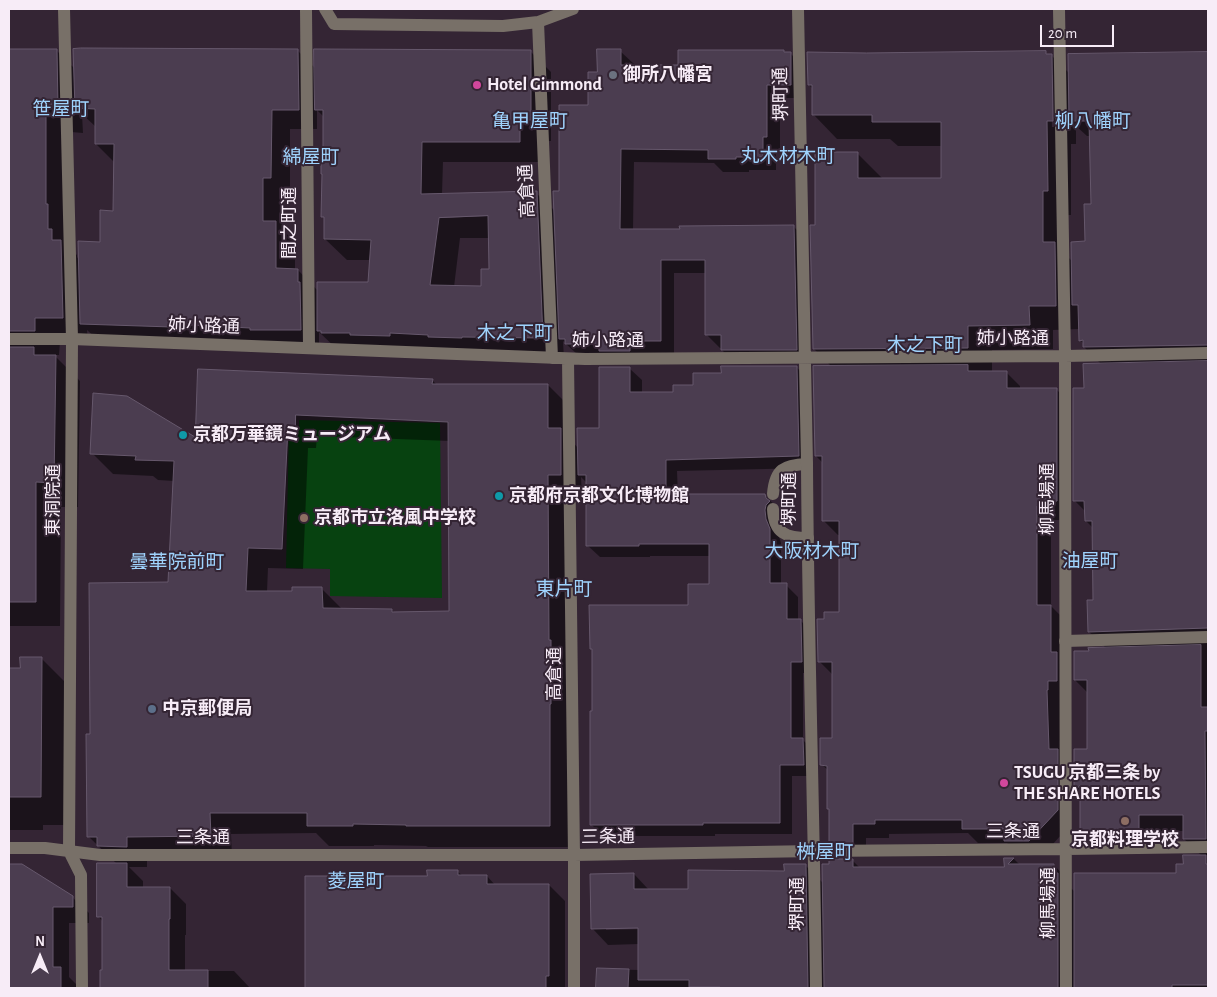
<!DOCTYPE html>
<meta charset="utf-8">
<style>
body{margin:0}
#map{position:relative;width:1217px;height:997px;overflow:hidden;background:#342534;font-family:"Alegreya Sans",sans-serif}
canvas{display:block}
.frame{position:absolute;inset:0;border:10px solid #f7ecf7;pointer-events:none}
.north{position:absolute;left:15px;top:932px;width:50px;height:50px;-webkit-text-stroke:4px #342534;paint-order:stroke;rotate:0deg;font-size:14px;font-weight:700;line-height:20px;text-align:center;color:#f7ecf7}
.north::after{content:'';display:block;margin:auto;width:18px;height:22px;background:#f7ecf7;clip-path:polygon(50% 0,100% 100%,50% 72%,0 100%)}
.scale{position:absolute;left:1040px;top:25px;width:74px;height:22px;box-sizing:border-box;border:2px solid #f7ecf7;border-top:0;padding-left:6px;font-size:15px;line-height:18px;white-space:nowrap;color:#f7ecf7;-webkit-text-stroke:4px #342534;paint-order:stroke}
</style>
<div id="map">
<canvas width="1217" height="997"></canvas>
<div class="frame"></div>
<div class="north">N</div>
<div class="scale">20 m</div>
</div>
<script>
const g = document.querySelector('canvas').getContext('2d');
g.lineJoin = 'round';
function paint(path, color) { g.fillStyle = color; g.fill(path, 'evenodd'); }
function strokePath(path, color, width, dash) { g.strokeStyle = color; g.lineWidth = width; g.lineCap = dash ? 'butt' : 'round'; g.setLineDash(dash || []); g.stroke(path); }
function label(font, color, halo, rows, align = 'center') {
  g.font = font + ' "Alegreya Sans","Noto Sans JP",sans-serif'; g.lineWidth = 4; g.setLineDash([]); g.textBaseline = 'middle'; g.strokeStyle = halo; g.fillStyle = color; for (const [text, x, y, turn = 0] of rows) {
    g.save(); g.translate(x, y); g.rotate((+turn || 0) * Math.PI / 180); g.textAlign = isNaN(turn) ? turn : align; if (halo) g.strokeText(text, 0, 0); g.fillText(text, 0, 0); g.restore();
  }
}
paint(new Path2D(`
 M299,420L440,423L442,598L330,596V569L286,568L289,429H299Z`), '#074210');
paint(new Path2D(`
 M9,50H56L75,69L298,51L316,69L530,51L551,72V141H541V162H443L442,194L536,193L555,211L560,192L589,106L598,73L620,51L634,64V67H679L784,51L786,53H790L804,67V98H780V150H776V170H749V172H723L714,163L634,162L633,230L794,227L807,240L810,363H735L722,350V348H720L707,335V273H674V354L580,357L563,341L564,359L340,352L319,332V349L100,342L87,330L88,342H60L59,355H54L80,381L78,507H61L60,626H9ZM317,110L324,117L323,216L326,219L325,239L347,260H371L369,283L318,291L298,270H295V242L282,229V197H290V129H317ZM82,114L96,127V144L115,163L114,212L102,243L79,260L77,257V255L72,251L71,132L83,133ZM460,238H490L491,270L482,287H454Z
 M1046,53L1048,55H1051L1069,73V55L1208,53V988H598V969L639,970V944L608,945L592,928L634,874L649,890H689L785,872L805,865L824,884L852,860L860,868H1005V859H1014L1020,865H1054L1070,882V887L1075,892L1177,874L1184,865L1202,856L1184,839V831H1155V849H1098L1082,833V799L1075,792V750H1088V693L1075,680L1107,649L1089,632L1095,601L1094,529L1086,521V512L1075,501L1085,389L1102,365L1084,347V344L1080,340V329L1053,330V349L992,350V372H1006L1020,386V389H1056L1070,403L1065,520H1051V606L1065,620L1071,824L1043,855H1019L1007,843H978L968,833L889,834V838H866V856H845L831,842V811L829,809V771L821,764L833,740V675L819,661L825,620L840,613V535H838L824,521L823,463L816,456L832,367L814,349L816,227L857,153L882,178V179H943L942,146H898L890,139H837L813,114V89L809,85ZM1051,75H1053L1054,127H1052ZM1076,126L1087,136H1091L1092,205L1086,242L1073,262L1067,256V215H1071V144H1076ZM606,927H644V929L606,930Z
 M796,367L809,379L810,468L677,471L678,495H764L777,507V511L781,514L778,518V533L781,543V585H786L798,597V620H800L812,632L813,673H803V740L815,752V776H792V834H715V836H603L591,824L593,651L591,648L689,607L710,585V556H650V557H600L587,545V483L581,477L582,496H569L571,847H428L426,846L374,845V846H329L316,833L231,834L232,856L147,857V867H129L143,881V888H170L186,904V935H185V971H234L250,988H101V971H103V922L98,916L117,864L89,837L92,735L170,583L174,481L158,480L153,476L113,474L92,453L196,439L432,380L437,385H548L569,406V438L578,448L600,429L629,368L642,380V393H674L722,375ZM317,436L450,441V612L395,613L392,610H343L322,589L294,592H267L268,568L303,569L308,448H316Z
 M41,658L70,687L69,825H43V830H9V670H21Z
 M22,865L72,897L89,913V923H69V977L77,985V988H9V866Z
 M458,872L463,876H487L495,885H549L565,901V988H306V878L428,877Z`), '#0007');
const building = new Path2D(`
 M81,48L298,49L299,110H272L271,178H263V221H276V268L298,269V282H300L301,330H250V328L172,324V327L80,324L78,241L100,242V210L113,211L114,144H95V109L75,108L73,49Z
 M9,49H57L58,108H46V204H48V229H52V240H61L63,318H35V331H9Z
 M314,49L531,50V120H520V142H422L421,194L537,191L543,338L462,337V338L428,337V335L390,333V336L350,335V333H321V331H317V282H368L371,240L324,239V217H321L322,174H321V150H323V110H315ZM488,216L489,269H481V286L430,285L439,218Z
 M597,49H621V65H678V50H784V52H791V85H767V137H763V157H736V159H708V150L621,149L620,229H680L679,226L794,225L797,350H721V335H705V260H661V341H643V343H630V351H599V344H565V339H559L553,191H559V105H588V72H597Z
 M1046,51V54H1052L1053,121H1047L1048,191H1043V242H1055L1056,306H1029L1030,325L968,326V348L813,349L810,225H815V152H858V178H941V122H872V115H812V85H808L807,52L866,53Z
 M1208,52V345L1083,347V340L1079,341L1078,305H1072L1071,242L1085,241L1084,204H1091L1089,121H1069L1068,54Z
 M9,347H34V355H56L54,483L36,482V602H9Z
 M1208,361V628L1088,632L1087,600H1093L1092,521H1085L1084,501H1073V388H1084L1083,364Z
 M968,365V371H1007V388H1057V501L1051,502V506H1037V605H1051V652H1057V681H1048V690H1047L1049,749H1058V810L1029,841H1004V829H962V820H875V824H853V843H829V809H827V766L820,765V738H832V662H818L817,619H824V612H839V521H822V456H815L813,366Z
 M721,366H797L799,456L666,460V494H765L766,498L770,501L766,505L765,510L766,519L770,529V583H787V619H801L802,662H791V738H803L804,765H780V823H703V825H590V711H592V649H590L589,605H688V584H709V544H639V546H586V475H578L577,428H599V367H630V392H673V385H693V373H721Z
 M198,369L433,379L432,384H548V428H561V475H548L549,640H551V704H550V826H406V825L353,824V826H307V813H210L211,836L127,837V847L97,846V837H87L86,734H90L89,583L168,582L174,461L135,460L136,456L90,454L93,393L127,396L195,437ZM296,415L448,422L449,611L392,612V609L323,608L322,587H292V591H246L248,548L282,549L288,427L295,428Z
 M1201,645V707H1208V731H1205L1206,839H1183V815H1139V833H1080V785L1074,793V749H1087V680H1074V651H1089L1088,648Z
 M20,657H42L41,797H9V668H20Z
 M1183,855H1206V864H1208V985H1172V988H1074V873H1176V864H1183Z
 M1004,858H1014L1008,864H1054V873H1058V988H824L822,864H829V859H853V867H1004Z
 M97,863H127V887H170V919H169V970H208V988H100V970H102V917H97Z
 M9,864H22L73,896V907H53V967H61V988H9Z
 M784,864H806L808,988H720V987H689V980H638V928L591,929L590,874L634,873V889H688V870L784,871Z
 M427,870H458V875H487V884H549V976H546V988H305V876H427Z
 M597,968L629,969L628,988H596Z`);
paint(building, '#4b3d50');
strokePath(building, '#66586c', 1);
strokePath(new Path2D(`
 M773,494C775,469 784,465 807,464
 M773,509C774,533 786,538 808,538
 M1065,641L1208,637`), '#787068', 12);
strokePath(new Path2D(`
 M64,9L72,339L69,851L81,875L82,988
 M306,9L309,347
 M325,9L334,24L503,26L538,22L573,9
 M798,9L807,464C808,639 814,814 816,988
 M1059,9L1065,356L1066,988
 M538,22L552,358
 M9,339H72L585,359L1065,356L1208,353
 M568,359L574,855V988
 M9,848H45L100,855H574L815,851L1067,849L1208,847`), '#787068', 12);
for (const [x, y, r, color] of [
 [613,75,5,"#6b7280"],
 [477,85,5,"#d1479c"],
 [183,435,5,"#0f9aa8"],
 [499,496,5,"#0f9aa8"],
 [304,518,5,"#8d6e63"],
 [152,709,5,"#5c6f8a"],
 [1004,783,5,"#d1479c"],
 [1125,821,5,"#8d6e63"]
]) { const dot = new Path2D(); dot.arc(x, y, r, 0, 2 * Math.PI); g.fillStyle = color; g.fill(dot); strokePath(dot, '#342534', 2); }
label('bold 18px', '#f7ecf7', '#342534', [
 ["御所八幡宮",623,75],
 ["Hotel Gimmond",487,85],
 ["京都万華鏡ミュージアム",193,435],
 ["京都府京都文化博物館",509,496],
 ["京都市立洛風中学校",314,518],
 ["中京郵便局",162,709],
 ["TSUGU 京都三条 by",1014,773],
 ["THE SHARE HOTELS",1014,794],
 ["京都料理学校",1125,840,"center"]
], 'left');
label('18px', '#f7ecf7', '#342534', [
 ["堺町通",781,94,-91],
 ["高倉通",527,191,-93],
 ["間之町通",290,223,-90],
 ["姉小路通",204,326,2],
 ["姉小路通",1013,339],
 ["姉小路通",608,341],
 ["堺町通",790,499,-90],
 ["柳馬場通",1048,499,-90],
 ["東洞院通",54,500,-90],
 ["高倉通",555,674,-90],
 ["三条通",1013,832],
 ["三条通",608,837,-1],
 ["三条通",203,838],
 ["柳馬場通",1049,903,-90],
 ["堺町通",798,904,-90]
]);
label('19px', '#9fd3fd', '#342534', [
 ["笹屋町",61,109],
 ["亀甲屋町",530,121],
 ["柳八幡町",1093,121],
 ["丸木材木町",788,156],
 ["綿屋町",311,157],
 ["木之下町",515,333],
 ["木之下町",925,345],
 ["大阪材木町",812,551],
 ["油屋町",1090,561],
 ["曇華院前町",177,562],
 ["東片町",564,589],
 ["桝屋町",825,852],
 ["菱屋町",356,881]
]);
</script>
